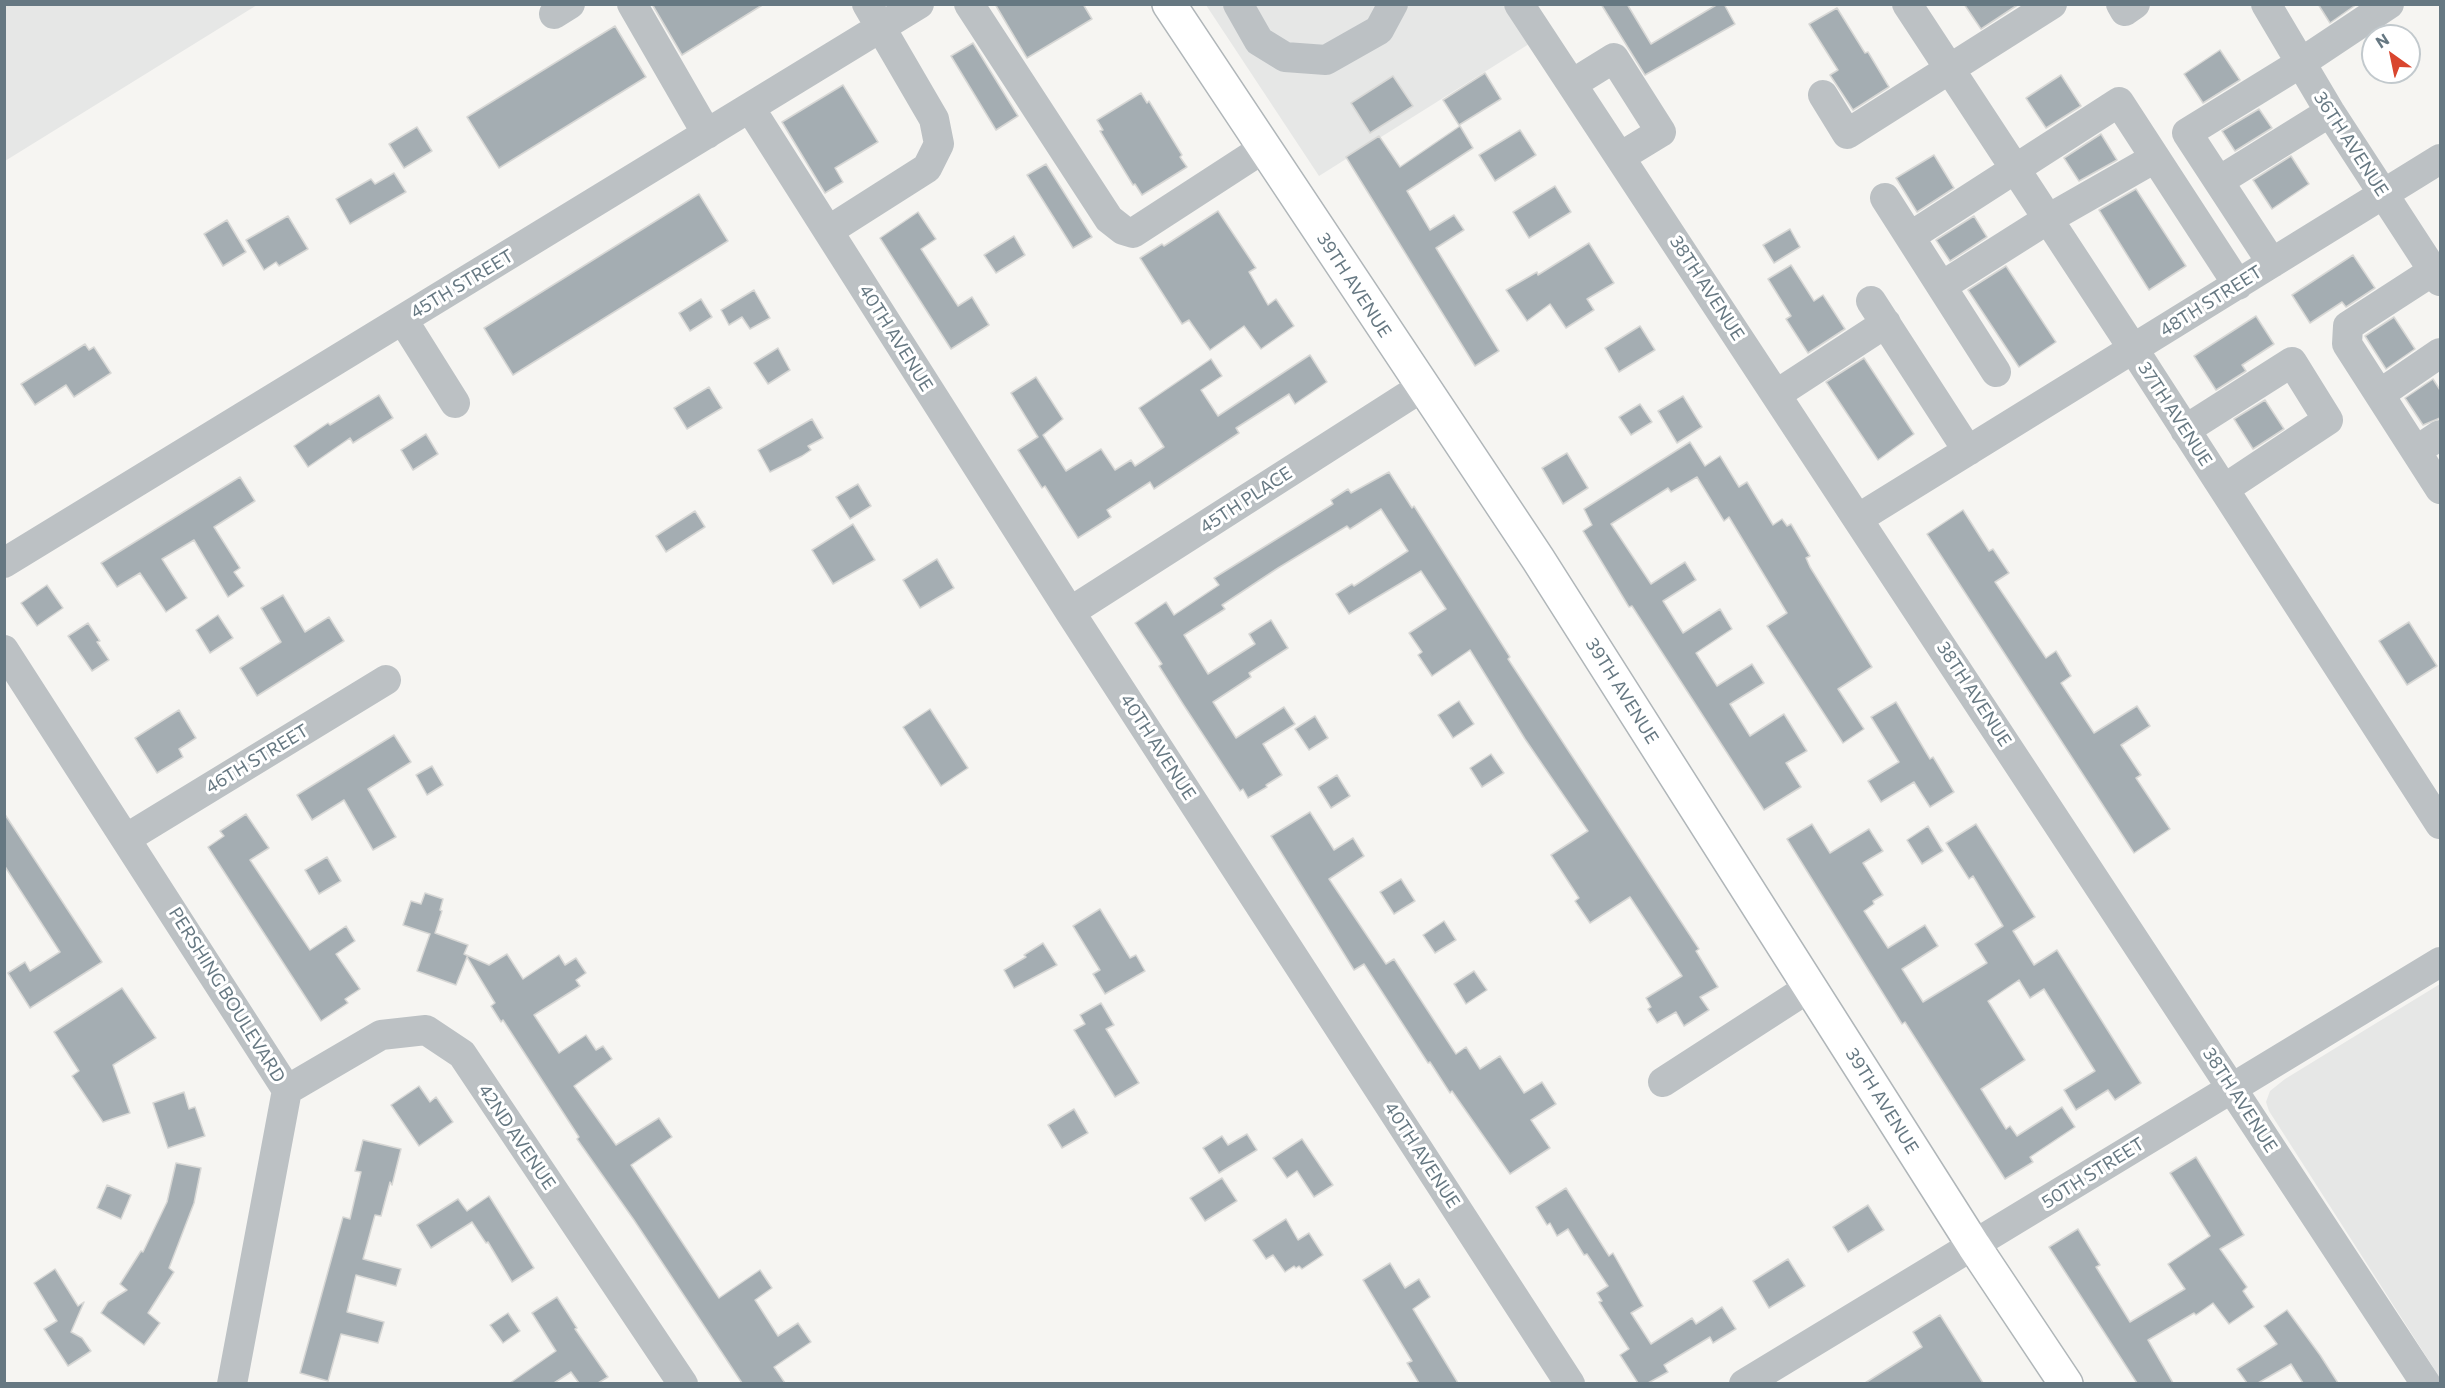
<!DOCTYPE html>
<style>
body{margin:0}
#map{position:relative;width:2445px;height:1388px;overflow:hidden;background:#f6f5f2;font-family:Commissioner,sans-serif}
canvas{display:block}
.frame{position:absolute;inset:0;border:6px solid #667882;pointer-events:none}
.north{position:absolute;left:2361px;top:24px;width:60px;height:60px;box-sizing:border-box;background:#fff;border:2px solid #c2c9cd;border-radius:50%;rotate:327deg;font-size:16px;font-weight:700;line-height:24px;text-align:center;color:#667882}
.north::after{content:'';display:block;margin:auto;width:21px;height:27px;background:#d9462f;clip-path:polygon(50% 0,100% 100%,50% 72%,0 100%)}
</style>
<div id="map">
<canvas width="2445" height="1388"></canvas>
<div class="frame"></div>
<div class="north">N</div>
</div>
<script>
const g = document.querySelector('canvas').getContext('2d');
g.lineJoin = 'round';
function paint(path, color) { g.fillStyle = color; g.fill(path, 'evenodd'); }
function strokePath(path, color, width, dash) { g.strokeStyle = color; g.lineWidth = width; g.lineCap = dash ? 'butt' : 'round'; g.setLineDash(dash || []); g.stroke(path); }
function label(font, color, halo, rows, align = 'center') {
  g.font = font + ' Commissioner,sans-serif'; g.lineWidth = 6; g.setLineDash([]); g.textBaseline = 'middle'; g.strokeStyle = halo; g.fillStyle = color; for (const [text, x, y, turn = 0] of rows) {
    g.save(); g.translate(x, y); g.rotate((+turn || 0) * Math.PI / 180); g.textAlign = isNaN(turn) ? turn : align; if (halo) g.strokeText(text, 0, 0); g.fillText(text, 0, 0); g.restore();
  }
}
paint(new Path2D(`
 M5,4H257V5L5,161Z
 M1206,5H1503L1529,44L1319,176Z
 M2440,984V1378L2269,1111L2266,1102L2270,1091L2285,1079Z`), '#e6e7e6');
const building = new Path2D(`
 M652,4H764L682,55Z
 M995,4H1083L1092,19L1027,58Z
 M1601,4H1627L1651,44L1718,4H1724L1735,24L1645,75Z
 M1964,4H2019L1981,29Z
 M2318,4H2357L2330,23Z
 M1837,8L1865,53L1868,52L1889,87L1853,110L1830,75L1838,70L1809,24Z
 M615,26L646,77L499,168L467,117Z
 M973,43L1018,116L996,130L951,56Z
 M2220,50L2240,80L2203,103L2184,74Z
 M1485,73L1501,99L1459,125L1443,100Z
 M2061,75L2081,106L2046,128L2026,98Z
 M1393,76L1413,106L1370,133L1351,103Z
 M843,85L878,142L835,168L843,182L825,193L782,122Z
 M1141,93L1147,103L1149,101L1182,155L1180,157L1187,167L1142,195L1135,184L1133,185L1100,131L1103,130L1097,120Z
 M2259,109L2272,128L2235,151L2222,131Z
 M1460,126L1473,148L1407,191L1430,230L1454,215L1464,230L1436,248L1499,351L1475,366L1346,157L1379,136L1400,167Z
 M417,127L432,151L404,168L389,144Z
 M1520,130L1536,155L1495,181L1479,155Z
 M2101,134L2117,160L2079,181L2064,158Z
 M1934,155L1954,188L1917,212L1896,178Z
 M2291,156L2309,184L2272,209L2253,180Z
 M1046,164L1092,237L1073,248L1027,175Z
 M394,173L406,192L350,224L336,199L371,179L375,184Z
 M1555,186L1571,212L1529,238L1513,212Z
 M2136,189L2186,266L2149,290L2099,210Z
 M699,194L728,241L513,375L484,328Z
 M1218,211L1256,268L1249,272L1268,305L1276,299L1294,326L1261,349L1244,326L1210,350L1189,320L1182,324L1140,258L1162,244L1164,246Z
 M918,212L936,239L921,249L958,306L972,297L989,325L951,349L880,238Z
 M288,216L308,249L279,266L276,262L264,270L246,240Z
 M1974,216L1987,237L1950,261L1936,240Z
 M227,220L246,252L223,266L204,234Z
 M1790,229L1800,247L1774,263L1763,245Z
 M1014,236L1025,255L996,273L984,255Z
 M1589,243L1614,283L1587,299L1594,310L1566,328L1550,304L1527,321L1506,290L1537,272L1538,275Z
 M2353,255L2375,288L2346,307L2342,302L2310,323L2292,295Z
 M1791,265L1814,301L1823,295L1845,329L1808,353L1786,319L1791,316L1768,279Z
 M2006,266L2056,342L2019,367L1968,290Z
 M754,290L770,318L750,329L742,317L729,325L721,310Z
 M701,299L712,317L690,331L679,313Z
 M2256,316L2274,344L2242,365L2246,371L2216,390L2194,356Z
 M2394,317L2415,349L2386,369L2365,336Z
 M1640,326L1655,350L1619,372L1605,348Z
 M85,344L89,350L94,347L111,373L74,397L66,385L35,405L21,384Z
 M778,348L790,370L768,384L754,363Z
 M1310,355L1327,382L1295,404L1289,394L1236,428L1239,433L1154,489L1150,482L1107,510L1111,517L1078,538L1045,486L1042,488L1018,450L1038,437L1011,393L1036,377L1063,419L1043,435L1066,471L1101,449L1115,470L1131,460L1135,466L1164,447L1139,408L1211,359L1222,376L1201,390L1218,416Z
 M1864,358L1914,434L1878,460L1826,382Z
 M2433,379L2440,390V418L2423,425L2405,398Z
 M709,387L722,408L687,429L674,408Z
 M379,395L393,418L353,443L350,438L308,467L294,446L328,423L330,425Z
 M1683,396L1702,427L1677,443L1658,411Z
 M2265,400L2284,429L2253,449L2234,419Z
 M1640,404L1652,422L1631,435L1619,417Z
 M812,419L823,438L808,446L811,450L802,456L770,472L758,450Z
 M426,434L438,454L413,470L401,450Z
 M1690,442L1705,466L1720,456L1739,487L1747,482L1773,525L1782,519L1787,526L1791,524L1810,556L1806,558L1810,567L1872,667L1838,689L1864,729L1843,743L1767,626L1787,613L1729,517L1724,521L1697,477L1671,492L1668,488L1611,524L1651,584L1685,562L1696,580L1663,601L1683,633L1720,609L1732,629L1696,653L1717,686L1752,664L1764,683L1730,704L1750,736L1784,714L1807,751L1786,763L1801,787L1764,810L1632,606L1629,607L1583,531L1592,525L1584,509Z
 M1567,453L1588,488L1563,504L1542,468Z
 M1389,472L1412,508L1414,506L1510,657L1508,659L1699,949L1696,951L1718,987L1700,997L1709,1010L1684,1026L1676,1012L1657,1023L1648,1009L1651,1007L1646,998L1682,976L1630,897L1590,923L1575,901L1579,898L1551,855L1588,831L1525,739L1470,650L1432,676L1418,655L1422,652L1409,633L1446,609L1421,571L1349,614L1336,594L1352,584L1354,586L1408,551L1381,509L1350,529L1347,526L1278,568L1222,605L1225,609L1184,635L1208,674L1255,644L1249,634L1271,620L1288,648L1249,673L1251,677L1213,702L1236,738L1284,707L1295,724L1263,744L1282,775L1266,785L1267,787L1248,798L1243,789L1240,791L1183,704L1159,666L1162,664L1135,623L1166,602L1174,615L1219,585L1214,578L1333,504L1331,500L1348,489L1351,493Z
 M240,477L255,501L214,527L240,568L234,572L244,586L228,597L194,540L162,559L187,598L166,612L140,573L117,587L101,563Z
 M858,484L871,506L850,519L836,497Z
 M1963,510L1989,551L1993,549L2009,573L1995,582L2046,658L2056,651L2071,676L2061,683L2094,733L2137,706L2150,726L2121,745L2141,775L2136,778L2170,829L2134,853L1927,534Z
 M695,511L705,527L666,552L656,536Z
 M853,524L875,560L833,584L812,550Z
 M937,559L954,588L920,608L903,580Z
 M47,585L63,608L37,626L21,603Z
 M283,595L305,632L329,617L344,641L257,696L240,668L281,642L261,608Z
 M218,615L233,638L210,653L196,630Z
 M2409,622L2437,666L2407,685L2379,641Z
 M88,623L100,641L97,642L109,660L92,671L68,636Z
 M1459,701L1474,724L1453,738L1438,715Z
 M1896,702L1930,759L1933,757L1954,792L1930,807L1914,782L1881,802L1868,781L1899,762L1871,717Z
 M930,709L968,768L941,786L903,727Z
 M179,710L196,738L179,749L183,757L157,773L135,738Z
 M1315,716L1328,738L1309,750L1295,729Z
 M394,735L411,762L368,789L396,837L373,850L344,800L312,820L297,795Z
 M1491,754L1504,773L1482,787L1470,768Z
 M432,766L443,785L427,795L416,775Z
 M1337,775L1350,796L1331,808L1318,787Z
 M1310,812L1334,850L1353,838L1364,856L1329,879L1386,964L1394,959L1456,1054L1466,1047L1480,1069L1500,1056L1524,1093L1542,1082L1556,1104L1531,1120L1550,1148L1510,1174L1452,1091L1450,1093L1430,1062L1428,1063L1364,964L1354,970L1271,836Z
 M4,813L102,962L30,1008L8,973L25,962L30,971L60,952L4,865Z
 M246,814L269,848L250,860L310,950L346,926L355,941L336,954L360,989L345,999L348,1003L321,1021L208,847L224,836L220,831Z
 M1812,824L1830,853L1869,829L1883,851L1863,863L1883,895L1873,901L1874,904L1864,911L1888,948L1925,925L1938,946L1902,969L1923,1002L1987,963L1975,944L2003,926L1973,876L1969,879L1946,843L1976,824L2035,917L2013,931L2034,965L2057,950L2141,1083L2115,1100L2108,1090L2076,1110L2064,1090L2095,1071L2044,989L2030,998L2019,980L1988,1001L2025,1060L1981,1089L2006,1129L2010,1126L2017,1136L2062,1107L2075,1127L2030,1157L2033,1162L2005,1179L1905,1022L1902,1024L1787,839Z
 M1928,826L1943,851L1922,864L1907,840Z
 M327,857L341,881L319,894L305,870Z
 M1401,879L1415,901L1394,914L1380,892Z
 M425,893L443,899L440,910L442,911L435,933L468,945L464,954L489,965L507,954L523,979L559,955L565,965L576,958L586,973L576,980L580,986L534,1015L559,1053L586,1035L596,1050L603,1046L612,1059L574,1086L616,1145L659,1118L672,1137L631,1165L719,1298L760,1270L772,1288L755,1300L778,1336L798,1323L811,1342L774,1367L785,1383H742L634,1220L577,1139L579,1137L503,1020L501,1022L491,1006L495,1003L467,957L456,985L417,971L430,934L403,925L411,901L421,904Z
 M1100,909L1130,958L1136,955L1145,971L1105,994L1093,974L1100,970L1073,926Z
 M1444,921L1456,940L1435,953L1423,935Z
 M1043,943L1057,965L1014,988L1004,970L1026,957L1024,955Z
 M1474,971L1487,990L1466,1004L1454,984Z
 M122,988L156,1038L113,1065L130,1113L103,1122L72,1076L79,1071L54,1032Z
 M1101,1003L1114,1025L1106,1029L1139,1083L1115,1097L1074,1030L1085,1024L1080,1015Z
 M419,1086L430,1102L436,1097L453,1122L419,1146L391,1105Z
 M184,1092L189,1109L195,1107L205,1136L168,1148L153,1103Z
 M1074,1109L1088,1133L1062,1148L1048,1125Z
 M1247,1134L1257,1150L1219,1173L1203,1148L1222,1136L1228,1145Z
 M1302,1139L1333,1185L1314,1197L1297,1171L1287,1178L1273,1158Z
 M363,1140L401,1149L392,1185L390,1182L381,1216L375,1215L363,1259L401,1269L396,1286L356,1275L347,1312L384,1322L378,1343L341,1334L328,1381L300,1373L343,1217L350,1219L361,1172L355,1171Z
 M2196,1157L2244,1235L2220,1249L2247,1287L2243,1291L2254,1307L2229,1324L2213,1303L2196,1315L2194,1313L2148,1340L2173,1383H2137L2049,1247L2078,1229L2100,1265L2096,1267L2130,1322L2185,1289L2168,1264L2210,1236L2170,1173Z
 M176,1163L201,1168L194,1203L169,1268L174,1272L148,1313L160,1323L144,1345L101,1313L108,1302L127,1290L120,1284L141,1251L143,1252L167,1202Z
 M1222,1178L1237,1201L1205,1221L1190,1198Z
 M107,1185L131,1195L121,1219L97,1208Z
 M1566,1188L1609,1256L1613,1253L1643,1306L1631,1313L1651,1344L1692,1318L1696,1324L1722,1307L1736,1329L1713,1343L1710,1337L1664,1365L1668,1372L1648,1383H1638L1620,1355L1629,1349L1599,1302L1602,1301L1597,1293L1608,1286L1587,1254L1584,1255L1568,1229L1557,1236L1550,1223L1547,1225L1536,1207Z
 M489,1196L534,1268L512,1282L488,1242L486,1243L472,1222L431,1248L417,1225L458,1199L467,1211Z
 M1868,1205L1884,1230L1848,1252L1833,1227Z
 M1286,1219L1298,1240L1309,1233L1323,1255L1302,1269L1299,1266L1296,1268L1294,1266L1285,1272L1273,1255L1266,1259L1253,1240Z
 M1788,1259L1805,1286L1769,1308L1753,1281Z
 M1390,1263L1405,1288L1419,1279L1430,1297L1413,1309L1458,1383H1419L1407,1363L1412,1361L1363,1280Z
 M55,1269L78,1306L84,1302L71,1332L82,1338L91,1351L68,1366L44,1329L57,1321L34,1283Z
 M557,1297L577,1328L575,1329L608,1377L598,1383H579L571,1372L554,1383H510L556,1351L532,1313Z
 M2287,1310L2320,1355L2338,1383H2303L2291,1364L2258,1383H2247L2237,1369L2277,1344L2264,1326Z
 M508,1313L520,1331L503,1343L490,1325Z
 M1940,1315L1983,1383H1865L1922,1347L1913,1332Z`);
paint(building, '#a4adb2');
strokePath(building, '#d7d7d5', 1.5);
const major = new Path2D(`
 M1169,4L1538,559L1974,1246L2066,1384`);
strokePath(major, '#b0b6b9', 36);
strokePath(new Path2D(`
 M632,4L707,134
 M969,4L1109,219L1123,230L1133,233L1264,148
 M1238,4L1259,41L1285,57L1326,60L1379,30L1393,4
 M1519,4L2426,1384
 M1907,4L2134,350L2440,824
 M2121,4L2125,11L2135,4
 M2266,4L2330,112L2440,281
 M554,14L570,4
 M1572,84L1614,58L1661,132L1620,157
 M1823,95L1847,134L2052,4
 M750,108L1070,612L1570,1384
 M2219,181L2330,112
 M1885,198L1996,372
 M828,231L927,168L939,144L934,119L867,4
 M1911,236L2119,102L2238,285
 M2272,263L2187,133L2299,64L2389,4
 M2433,271L2348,326L2347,344L2440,489
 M1942,286L2048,219L2155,158
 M1871,301L1968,451
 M403,320L455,403
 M1777,394L1886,323
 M2380,394L2440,353
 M2185,430L2292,362L2328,420L2224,489
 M2416,451L2440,435
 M1859,518L2440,159
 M4,563L919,4
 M1070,612L1422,387
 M4,650L287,1090L232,1384
 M127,838L386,680
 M1663,1082L1810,987
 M287,1090L381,1035L426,1030L462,1054L683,1384
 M1744,1384L2440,962`), '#bcc1c4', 30);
strokePath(major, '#fff', 33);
label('18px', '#667882', '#fff', [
 ["36TH AVENUE",2351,144,57],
 ["45TH STREET",462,284,-31],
 ["39TH AVENUE",1354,285,57],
 ["38TH AVENUE",1707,288,57],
 ["48TH STREET",2211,301,-32],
 ["40TH AVENUE",896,338,58],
 ["37TH AVENUE",2175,414,57],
 ["45TH PLACE",1246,500,-33],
 ["39TH AVENUE",1622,691,58],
 ["38TH AVENUE",1974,694,57],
 ["40TH AVENUE",1158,747,57],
 ["46TH STREET",257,759,-31],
 ["PERSHING BOULEVARD",227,995,58],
 ["38TH AVENUE",2240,1100,57],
 ["39TH AVENUE",1882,1101,58],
 ["42ND AVENUE",517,1137,56],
 ["40TH AVENUE",1422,1155,57],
 ["50TH STREET",2093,1173,-32]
]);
</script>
